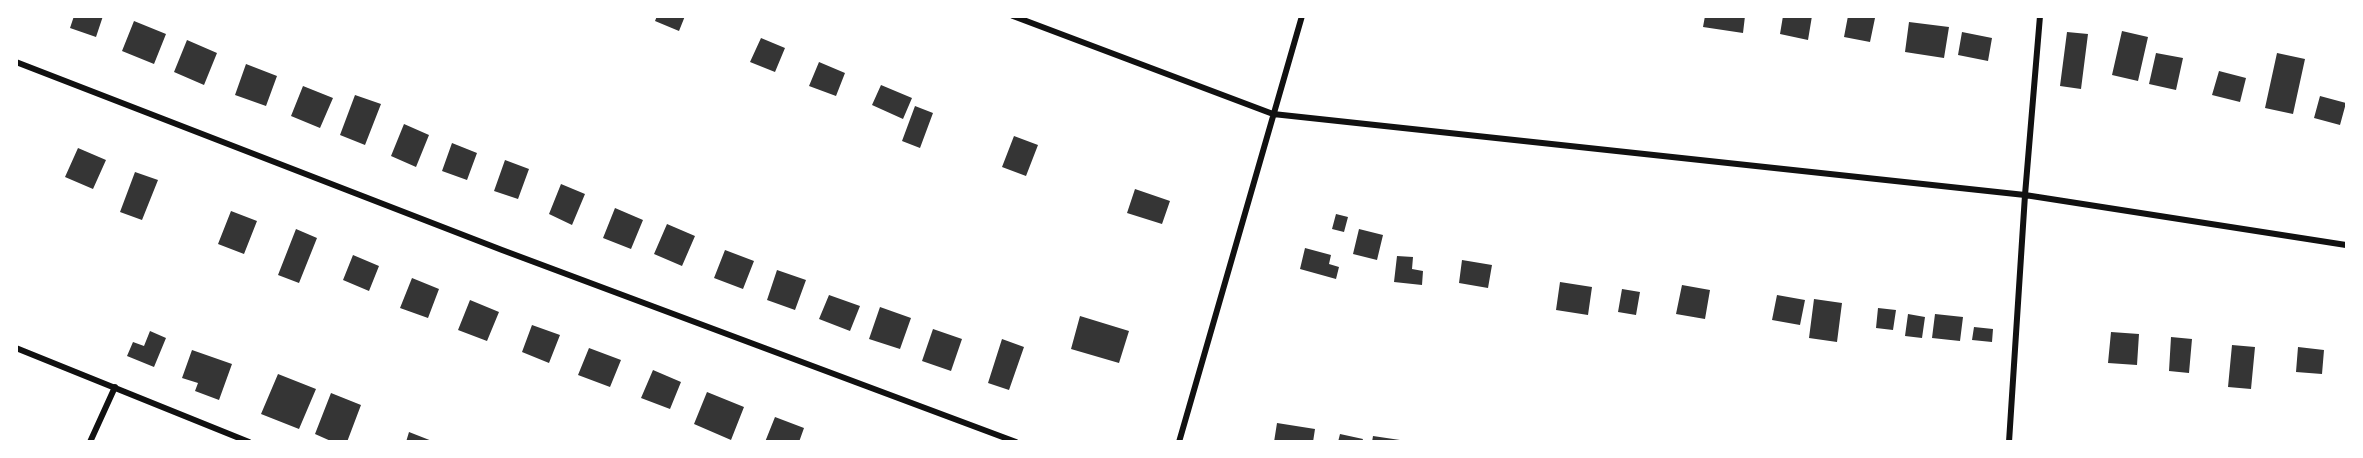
<!DOCTYPE html>
<style>
body{margin:0}
#map{position:relative;width:2363px;height:458px;overflow:hidden;background:#fff;font-family:Helvetica,sans-serif}
canvas{display:block}
.frame{position:absolute;inset:0;border:18px solid #fff;pointer-events:none}
</style>
<div id="map">
<canvas width="2363" height="458"></canvas>
<div class="frame"></div>
</div>
<script>
const g = document.querySelector('canvas').getContext('2d');
g.lineJoin = 'round';
function paint(path, color) { g.fillStyle = color; g.fill(path, 'evenodd'); }
function strokePath(path, color, width, dash) { g.strokeStyle = color; g.lineWidth = width; g.lineCap = dash ? 'butt' : 'round'; g.setLineDash(dash || []); g.stroke(path); }
paint(new Path2D(`
 M74,16H103L96,37L70,28Z
 M657,16H685L679,31L655,21Z
 M1705,16H1745L1743,33L1703,27Z
 M1783,16H1812L1808,40L1780,34Z
 M1848,16L1875,18L1870,42L1844,37Z
 M134,21L166,34L154,64L122,51Z
 M1909,22L1949,27L1944,58L1905,52Z
 M2122,31L2148,37L2138,81L2112,75Z
 M1962,32L1992,38L1988,61L1958,55Z
 M2067,32L2088,34L2081,89L2060,86Z
 M761,38L785,48L775,72L750,62Z
 M187,40L217,53L204,85L174,72Z
 M2156,53L2183,58L2176,90L2149,84Z
 M2277,53L2305,59L2293,114L2265,108Z
 M819,62L845,73L836,96L809,86Z
 M246,64L277,76L266,106L235,95Z
 M2219,71L2246,78L2240,102L2212,95Z
 M881,85L912,98L903,119L872,105Z
 M303,86L333,98L320,128L291,116Z
 M355,95L381,104L365,145L340,135Z
 M2320,96L2346,103L2340,125L2314,118Z
 M915,106L933,113L920,148L902,141Z
 M404,124L429,135L416,167L391,156Z
 M1014,136L1038,145L1026,176L1002,167Z
 M452,143L477,153L467,180L442,171Z
 M78,148L106,160L93,189L65,177Z
 M505,160L529,169L518,199L494,191Z
 M135,172L158,180L142,220L120,212Z
 M561,184L585,194L572,225L549,214Z
 M1135,189L1170,201L1162,224L1127,213Z
 M615,208L643,220L631,249L603,238Z
 M231,211L257,221L244,254L218,244Z
 M1336,214L1348,217L1344,232L1332,229Z
 M667,224L695,236L682,266L654,254Z
 M296,229L317,238L299,283L278,275Z
 M1359,229L1383,235L1377,260L1353,254Z
 M1305,248L1331,255L1329,264L1339,267L1336,279L1300,269Z
 M725,250L754,261L743,289L714,278Z
 M353,255L379,266L369,291L343,280Z
 M1397,256L1413,257L1412,269L1423,271L1422,285L1394,282Z
 M1462,260L1492,265L1488,288L1459,283Z
 M777,270L806,280L795,310L767,300Z
 M412,278L439,289L428,318L400,308Z
 M1560,282L1592,287L1588,315L1556,310Z
 M1682,285L1710,290L1705,319L1676,314Z
 M1622,289L1640,292L1636,315L1618,312Z
 M829,295L860,306L850,331L819,319Z
 M1777,295L1805,300L1800,325L1772,320Z
 M1814,299L1842,303L1837,342L1809,338Z
 M470,300L499,312L487,341L458,330Z
 M880,307L911,318L900,349L869,339Z
 M1878,308L1896,310L1893,330L1876,328Z
 M1908,314L1925,317L1922,338L1905,336Z
 M1935,314L1963,317L1960,341L1932,338Z
 M1080,316L1129,331L1119,363L1071,349Z
 M532,325L560,335L549,363L522,352Z
 M1974,327L1993,329L1992,342L1972,340Z
 M933,329L962,339L951,371L922,361Z
 M150,331L166,338L154,367L127,356L133,342L144,346Z
 M2111,332L2139,334L2137,365L2108,363Z
 M2171,337L2192,339L2189,373L2169,371Z
 M1002,339L1024,347L1009,390L988,383Z
 M2232,345L2255,347L2251,389L2228,387Z
 M2298,347L2324,350L2322,374L2296,372Z
 M589,348L621,360L610,387L578,375Z
 M192,350L232,364L219,400L195,391L198,383L182,378Z
 M653,370L681,382L670,409L641,398Z
 M278,374L316,389L299,429L261,414Z
 M707,392L744,407L731,440L694,424Z
 M331,393L361,405L347,442H333L315,434Z
 M775,417L804,428L799,442H765Z
 M1277,423L1315,429L1313,442H1274Z
 M409,432L432,441V442H406Z
 M1340,434L1363,439L1362,442H1338Z
 M1373,436L1400,440V442H1372Z`), '#353535');
strokePath(new Path2D(`
 M1013,16L1273,114L2025,195L2346,245
 M16,62L502,250L1016,442
 M16,348L249,442
 M90,442L115,387
 M1179,442L1302,16
 M2009,442L2025,195L2040,16`), '#111', 6);
</script>
